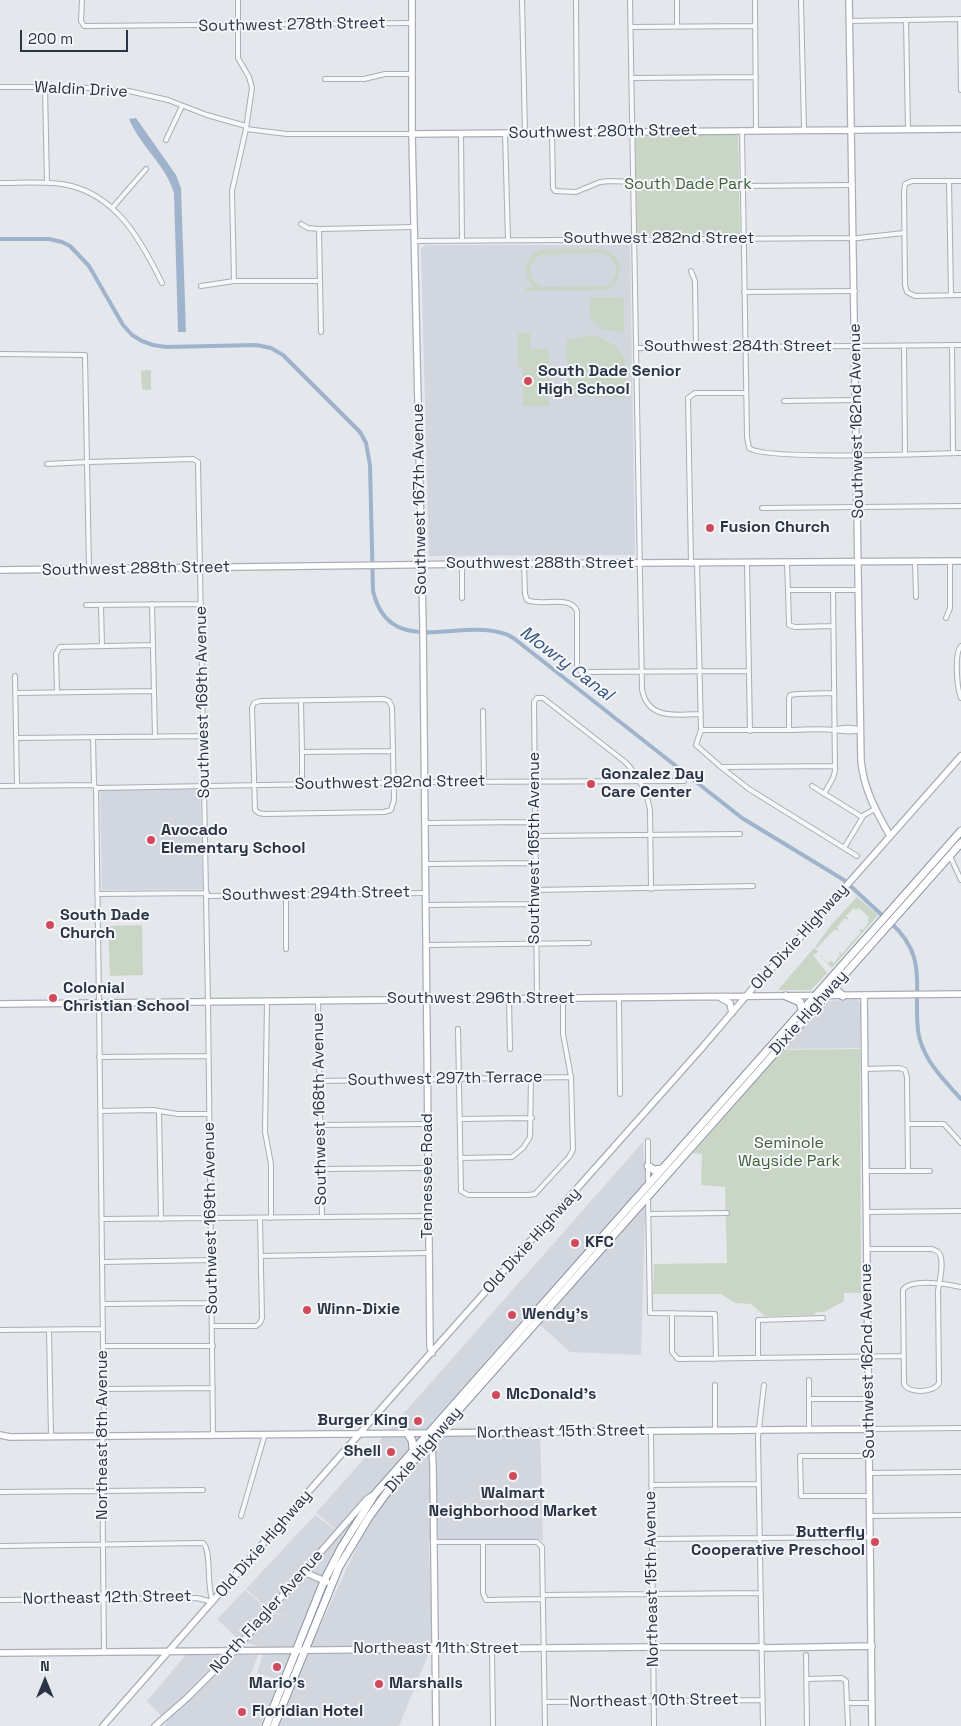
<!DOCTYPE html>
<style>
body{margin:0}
#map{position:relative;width:961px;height:1726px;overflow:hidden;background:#e4e7ec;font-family:"Space Grotesk",sans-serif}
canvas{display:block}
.north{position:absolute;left:20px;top:1656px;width:50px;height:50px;-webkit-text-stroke:4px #f4f6f9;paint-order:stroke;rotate:0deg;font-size:14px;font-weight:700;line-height:20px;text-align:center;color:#2b3445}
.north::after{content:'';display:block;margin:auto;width:18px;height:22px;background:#2b3445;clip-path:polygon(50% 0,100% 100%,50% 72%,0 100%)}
.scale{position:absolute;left:20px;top:30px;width:108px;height:22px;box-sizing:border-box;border:2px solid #2b3445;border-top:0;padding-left:6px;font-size:15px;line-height:18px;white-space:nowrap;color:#2b3445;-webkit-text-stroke:4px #f4f6f9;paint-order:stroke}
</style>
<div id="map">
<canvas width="961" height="1726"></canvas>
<div class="north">N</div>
<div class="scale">200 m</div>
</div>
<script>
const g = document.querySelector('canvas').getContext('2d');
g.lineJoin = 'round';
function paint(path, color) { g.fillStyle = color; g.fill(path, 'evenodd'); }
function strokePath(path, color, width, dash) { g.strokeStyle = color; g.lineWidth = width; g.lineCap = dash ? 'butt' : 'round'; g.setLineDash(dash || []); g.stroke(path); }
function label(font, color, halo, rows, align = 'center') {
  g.font = font + ' "Space Grotesk",sans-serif'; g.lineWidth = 4; g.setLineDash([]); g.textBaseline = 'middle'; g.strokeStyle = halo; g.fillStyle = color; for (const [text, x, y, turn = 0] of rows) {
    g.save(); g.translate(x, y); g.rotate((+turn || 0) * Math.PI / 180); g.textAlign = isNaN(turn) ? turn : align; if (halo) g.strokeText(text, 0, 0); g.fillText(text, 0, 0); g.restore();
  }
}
paint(new Path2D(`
 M425,245H629L630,247L635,555L429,556L421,249Z
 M200,789L203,889L102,890L100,790Z
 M856,999L861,1003L860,1048L784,1049L829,1001Z
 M643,1142L646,1181L641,1355L570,1352L528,1314L427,1428L540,1427L543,1540L429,1541L432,1645L399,1726H279L311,1646L358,1544L337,1530L316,1513Z
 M315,1515L344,1536L324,1572L279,1680L257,1673L265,1648L240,1641L217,1619L245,1590L272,1613L294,1618L272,1612L246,1589Z
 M186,1655H258L250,1676L278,1684L260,1726H164L167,1722L147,1701Z`), '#d2d6de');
paint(new Path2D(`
 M738,134L740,234L637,236L635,136Z
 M542,250C556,249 594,247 606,251C627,256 623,286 603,290L526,291V288L534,287C521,274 524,256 542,250ZM602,253C619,258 621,277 606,286L544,287C527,282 525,263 541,255Z
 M590,297H622L624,299V333L611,330H604L595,324L590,316Z
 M518,333H530V349H549V406H523V367L518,366Z
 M596,335L616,346L626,363V398L567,396V339Z
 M151,370V390L142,389L141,371Z
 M857,897L878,915L832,968L820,956L823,955L821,957L828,963L831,961L834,963L840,955L839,953L840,952L842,954L851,943L849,941L852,942L861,932L859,930L860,929L863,930L869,922L867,920L869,917L859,908L856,910L854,908L846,916L848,918L847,920L845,918L837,927L839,930L837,931L835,929L817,948L815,947L831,925Z
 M142,925L143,975L110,976L108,926Z
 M814,948L819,952L813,955L827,973L811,990H778Z
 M860,1049L861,1293H844V1301L824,1312H817L813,1315L765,1316L751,1304L735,1303L721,1294H653L654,1264L727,1263L725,1187L701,1185L702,1154L693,1153L783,1050Z`), '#c9d6c5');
paint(new Path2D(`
 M136,118L176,175L181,188L186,332H178L174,193C166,165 140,146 129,119Z`), '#9fb4cc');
strokePath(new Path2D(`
 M0,239H49L62,242L70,246L89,266L123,325L132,335L142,341L153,345L166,347L256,345L271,348L283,355L360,432L366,443L370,465L373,591C389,659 456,619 502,633C507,634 512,637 516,640L742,818L844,880L885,918
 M890,922C921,950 917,971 917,1010C917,1019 917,1031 920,1040C927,1064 945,1081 961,1099`), '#9fb4cc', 4);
const street = new Path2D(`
 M82,0L81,21L84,26L412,23
 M522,0L525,133
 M576,0L577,132
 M630,0L642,689C647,720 677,715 701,714
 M677,0V26
 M755,0L756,130
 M801,0L804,129
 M960,19L961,90
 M906,20L908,129
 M849,21L961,19
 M631,27L755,26
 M631,78L756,77
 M325,79H364L385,74H412
 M0,87H75L129,91L168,100L207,115L246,126
 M45,88L47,183
 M246,129L287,134H412
 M742,130L747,437L749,448C763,460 931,454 961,453
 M552,132L553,188L555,191L576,192L600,182L610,181L633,182
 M461,133L462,241
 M505,133L508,240
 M166,140L182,106
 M949,181L951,295
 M961,181H912L905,184L904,192L905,285L907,292L915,296L961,295
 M0,183C20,183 42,181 62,184C115,192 141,240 162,283
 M743,186L853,185
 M113,207L146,169
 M301,224L308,228L319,229L414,227
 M319,229L321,332
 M414,241L858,238L904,233
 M691,271L695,281L696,347
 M234,281L232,191L246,129L252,88L249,77L238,58V0
 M201,286L234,281H320
 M744,292L855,291
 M952,345L953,453
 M904,346L905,454
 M636,348L961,345
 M0,354L85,355L89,569
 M784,401L856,400
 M47,464L88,462L193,459L198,462L208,1001
 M762,508L961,506
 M915,562L916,597
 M747,563L750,731
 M787,563L788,590H859
 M462,564V598
 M524,564L525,594L527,600C541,607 570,594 577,611V665L581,672L749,671
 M691,564L688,398L695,393H746
 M697,564L701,730
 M788,590L789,625L795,627L833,626
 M152,604L155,737
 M86,605L201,604
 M101,605L102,646
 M946,618L950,608V562
 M961,646C954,653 957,689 961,698
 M15,676L17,786
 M57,692L56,654L60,647L153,645
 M15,693L154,691
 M834,693L797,694L790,695L789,699V730C804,730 819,728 834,730C844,731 851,733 861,730
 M384,699L389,701L392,707L394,800L391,810L384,812L264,814L259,813L255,810L252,708L254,703L260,701Z
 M301,701L302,752L392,751
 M483,711L484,782
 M789,730H701L696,745L721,767L835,766
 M834,730C844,727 852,727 861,730
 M93,737L94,785L96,788L99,1003
 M16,738L203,736
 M302,752V784
 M721,767L749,789L857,856
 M0,786L94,785
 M812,786L862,817
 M96,788L432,782L684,781
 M824,794L833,778L835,771L833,590
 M425,823L534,822
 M535,836L740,834
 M844,848L864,815L875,809
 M950,856L961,880
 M426,864L535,863
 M535,890L753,886
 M97,894L207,893
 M286,895V949
 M207,896L426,893
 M426,905L535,904
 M427,945L589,943
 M509,998L510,1049
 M537,998L534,702L537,698H543L624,761C637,773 647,792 650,810L651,889
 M619,998L620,1094
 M318,1000L322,1217
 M208,1001L213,1435
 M267,1001L265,1132L271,1164V1218
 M99,1003L104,1429L102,1443L104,1652
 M458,1029L461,1191L468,1195H528L535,1194L569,1157L573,1150L571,1077L563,1034V998
 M99,1057L208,1056
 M864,1069L899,1068L905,1070L907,1077L908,1171
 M320,1081L571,1077
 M101,1111L153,1110L178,1114H209
 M159,1111L161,1219
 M460,1119L532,1118
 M908,1124H944L961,1143
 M320,1125L428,1124
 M648,1141V1184
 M460,1158L512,1157L523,1148L530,1137L531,1078
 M321,1169L428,1168
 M865,1171H930
 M648,1198L650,1313L715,1314L716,1359
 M866,1212L961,1211
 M648,1214L727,1213
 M102,1219L428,1216
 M867,1249H932C934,1250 938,1251 939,1253C945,1261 939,1283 938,1291L939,1383C934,1393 909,1394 904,1384L903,1290C911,1278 948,1284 961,1287
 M261,1256L428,1253
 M102,1262L211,1260
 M103,1304L212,1303
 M672,1313V1352L678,1359L904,1356
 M212,1326H256L260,1323L262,1318L260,1218
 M0,1330L103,1329
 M49,1330L51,1437
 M103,1346H213
 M758,1358V1320L823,1318
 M715,1385V1431
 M104,1389L213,1388
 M809,1399H868
 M868,1429L961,1428
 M809,1430V1380
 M651,1431L654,1726
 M869,1456H800L801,1496H870
 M869,1473L961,1472
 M651,1485L759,1484
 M0,1492L203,1490
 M241,1516L265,1434
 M870,1516L961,1515
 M652,1539L870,1537
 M433,1542H537L542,1547L545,1726
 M483,1543V1593L486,1600L543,1599
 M0,1546L203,1543C212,1550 206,1588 213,1602
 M543,1595L761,1593
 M0,1600L197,1598L213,1602
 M492,1649L493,1726
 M806,1655L807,1726
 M807,1679L842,1678L846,1681L848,1726
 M545,1702L763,1700
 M848,1703H872
 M763,1726L758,1437L764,1385`);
const secondary = new Path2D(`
 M412,0V134L423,626L430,1347L432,1353
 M849,0L861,761C864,790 876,811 890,836
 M412,134L961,129
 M0,570L472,564L961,561
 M864,995L872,1726
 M721,998L730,1003L732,1013
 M0,1004L961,994
 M0,1435L10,1437L868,1429
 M429,1439L432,1445L433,1467L436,1726
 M304,1572L327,1582
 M0,1653L653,1647H762L766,1648L872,1646
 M103,1726L389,1400L701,1049L753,988L809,928L961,756
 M155,1726L187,1698L234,1651L367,1499L373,1495`);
const highway = new Path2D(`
 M836,983V990L843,996
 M786,996L800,1002L802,1009
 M648,1166L654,1170L661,1169
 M407,1433L412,1440L413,1449
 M266,1726L324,1581L341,1548L375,1494L961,831
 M274,1726L339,1567L369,1517L393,1484L961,843`);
strokePath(street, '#a9aeb7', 6);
strokePath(secondary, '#a9aeb7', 8);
strokePath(highway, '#8b94a3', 9);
strokePath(street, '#f7f8fa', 4);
strokePath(secondary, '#fff', 5.5);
strokePath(highway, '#fff', 7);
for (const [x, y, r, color] of [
 [528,381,5,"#d1495b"],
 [710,528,5,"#d1495b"],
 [591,784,5,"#d1495b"],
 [151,840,5,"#d1495b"],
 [50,925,5,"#d1495b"],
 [53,998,5,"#d1495b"],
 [575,1243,5,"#d1495b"],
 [307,1310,5,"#d1495b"],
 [512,1315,5,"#d1495b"],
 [496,1395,5,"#d1495b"],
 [418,1421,5,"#d1495b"],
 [391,1452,5,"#d1495b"],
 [513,1476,5,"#d1495b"],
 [875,1542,5,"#d1495b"],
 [277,1667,5,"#d1495b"],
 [379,1684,5,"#d1495b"],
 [242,1712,5,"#d1495b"]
]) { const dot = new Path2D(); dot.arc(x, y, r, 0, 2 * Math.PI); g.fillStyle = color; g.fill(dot); strokePath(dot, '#f4f6f9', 2); }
label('16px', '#2b3445', '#f4f6f9', [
 ["Southwest 278th Street",292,25,-1],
 ["Waldin Drive",81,90,3],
 ["Southwest 280th Street",603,132,-1],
 ["Southwest 282nd Street",659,239],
 ["Southwest 284th Street",738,347],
 ["Southwest 162nd Avenue",857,421,-91],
 ["Southwest 167th Avenue",420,499,-91],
 ["Southwest 288th Street",540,564],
 ["Southwest 288th Street",136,569,-1],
 ["Southwest 169th Avenue",203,702,-91],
 ["Southwest 292nd Street",390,783,-1],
 ["Southwest 165th Avenue",535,848,-90],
 ["Southwest 294th Street",316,894,-1],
 ["Old Dixie Highway",800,937,-48],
 ["Southwest 296th Street",481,999],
 ["Dixie Highway",809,1013,-48],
 ["Southwest 297th Terrace",445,1079,-1],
 ["Southwest 168th Avenue",320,1109,-91],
 ["Tennessee Road",428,1176,-90],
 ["Southwest 169th Avenue",211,1218,-91],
 ["Old Dixie Highway",532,1241,-48],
 ["Southwest 162nd Avenue",868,1361,-91],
 ["Northeast 15th Street",561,1432,-1],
 ["Northeast 8th Avenue",103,1435,-90],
 ["Dixie Highway",424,1450,-49],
 ["Old Dixie Highway",264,1544,-49],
 ["Northeast 15th Avenue",652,1579,-91],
 ["Northeast 12th Street",107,1598,-1],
 ["North Flagler Avenue",267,1612,-48],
 ["Northeast 11th Street",436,1649],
 ["Northeast 10th Street",654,1701,-1]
]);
label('16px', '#3f6138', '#f4f6f9', [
 ["South Dade Park",688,185],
 ["Seminole",789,1144],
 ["Wayside Park",789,1162]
]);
label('bold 16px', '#2b3445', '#f4f6f9', [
 ["South Dade Senior",538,372],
 ["High School",538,390],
 ["Fusion Church",720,528],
 ["Gonzalez Day",601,775],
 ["Care Center",601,793],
 ["Avocado",161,831],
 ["Elementary School",161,849],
 ["South Dade",60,916],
 ["Church",60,934],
 ["Colonial",63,989],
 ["Christian School",63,1007],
 ["KFC",585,1243],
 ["Winn-Dixie",317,1310],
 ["Wendy's",522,1315],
 ["McDonald's",506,1395],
 ["Burger King",408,1421,"right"],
 ["Shell",381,1452,"right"],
 ["Walmart",513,1494,"center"],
 ["Neighborhood Market",513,1512,"center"],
 ["Butterfly",865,1533,"right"],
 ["Cooperative Preschool",865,1551,"right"],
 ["Mario's",277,1684,"center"],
 ["Marshalls",389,1684],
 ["Floridian Hotel",252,1712]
], 'left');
label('italic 18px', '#34527a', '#f4f6f9', [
 ["Mowry Canal",566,664,37]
]);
</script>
